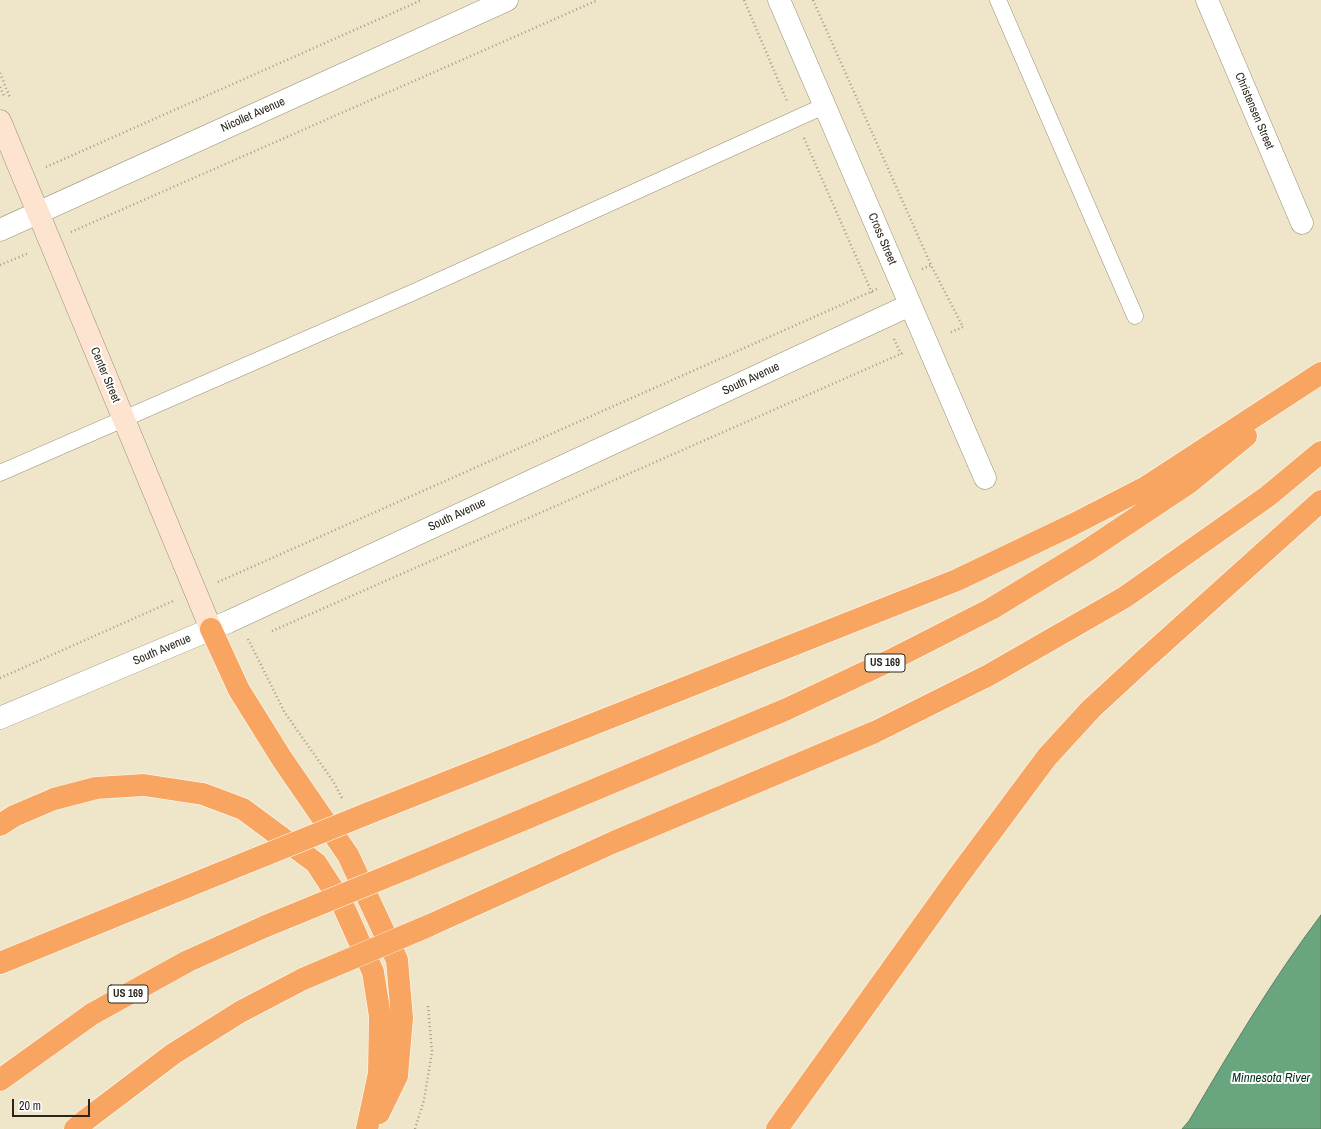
<!DOCTYPE html>
<style>
body{margin:0}
#map{position:relative;width:1321px;height:1129px;overflow:hidden;background:#efe6ca;font-family:"Archivo Narrow",sans-serif}
canvas{display:block}
.scale{position:absolute;left:12px;top:1099px;width:78px;height:18px;box-sizing:border-box;border:2px solid #2a261c;border-top:0;padding-left:5px;font-size:12px;line-height:14px;white-space:nowrap;color:#2a261c;-webkit-text-stroke:3px #fff;paint-order:stroke}
</style>
<div id="map">
<canvas width="1321" height="1129"></canvas>
<div class="scale">20 m</div>
</div>
<script>
const g = document.querySelector('canvas').getContext('2d');
g.lineJoin = 'round';
function paint(path, color) { g.fillStyle = color; g.fill(path, 'evenodd'); }
function strokePath(path, color, width, dash) { g.strokeStyle = color; g.lineWidth = width; g.lineCap = dash ? 'butt' : 'round'; g.setLineDash(dash || []); g.stroke(path); }
function label(font, color, halo, rows, align = 'center') {
  g.font = font + ' "Archivo Narrow",sans-serif'; g.lineWidth = 4; g.setLineDash([]); g.textBaseline = 'middle'; g.strokeStyle = halo; g.fillStyle = color; for (const [text, x, y, turn = 0] of rows) {
    g.save(); g.translate(x, y); g.rotate((+turn || 0) * Math.PI / 180); g.textAlign = isNaN(turn) ? turn : align; if (halo) g.strokeText(text, 0, 0); g.fillText(text, 0, 0); g.restore();
  }
}
const water = new Path2D(`
 M1321,915V1129H1182L1189,1121C1230,1051 1272,980 1321,915Z`);
paint(water, '#69a67f');
strokePath(water, '#568061', 1);
const lane = new Path2D(`
 M998,0L1135,316
 M0,473L414,292L824,106`);
const street = new Path2D(`
 M779,0L985,478
 M1207,0L1302,223
 M0,230L507,0
 M0,718L228,622L910,305`);
const secondary = new Path2D(`
 M0,121L211,629`);
const highway = new Path2D(`
 M211,629L239,690L282,759L348,855L397,960L402,1018L397,1076L379,1113
 M369,813L957,580L1072,525L1146,487L1321,373
 M0,825L14,816L54,799L96,788L144,785L203,794L243,809L316,863L342,903L373,972L380,1016L379,1073L367,1129
 M403,870L787,709L889,661L991,609L1088,550L1190,482L1246,436
 M428,926L614,842L875,732L989,675L1125,597L1268,496L1321,452
 M0,963L223,872
 M0,1080L92,1014L188,961L266,926
 M75,1129L87,1119L173,1054L240,1012L303,979
 M777,1129L957,878L1047,757L1091,709L1143,661L1321,501`);
strokePath(lane, '#988f76', 17);
strokePath(street, '#988f76', 23);
strokePath(secondary, '#988f76', 23);
strokePath(highway, '#fff', 23);
strokePath(new Path2D(`
 M744,0L787,101
 M813,0L931,265L963,327L949,333
 M0,73L10,98
 M0,87L5,98
 M804,138L872,293
 M46,167L422,0
 M71,232L598,0
 M0,265L29,253
 M922,269L931,265
 M894,339L901,354
 M218,582L877,289
 M272,631L905,352
 M248,639L285,713L333,781L342,798
 M0,678L173,601
 M415,1129L424,1100L432,1052L428,1006`), '#a29b86', 2.5, [1, 3]);
strokePath(lane, '#fff', 16);
strokePath(street, '#fff', 22);
strokePath(secondary, '#fde4d0', 22);
strokePath(highway, '#f8a561', 22);
const highwayBridge = new Path2D(`
 M223,872L369,813
 M266,926L403,870
 M303,979L428,926`);
strokePath(highwayBridge, '#fff', 23, []);
strokePath(highwayBridge, '#f8a561', 22);
for (const [x, y, w] of [
 [885,663,40],
 [128,994,40]
]) { const box = new Path2D(); box.roundRect(x - w / 2, y - 9, w, 18, 3); g.fillStyle = '#fff'; g.fill(box); strokePath(box, '#2a261c', 1); }
label('bold 11px', '#2a261c', null, [
 ["US 169",885,663],
 ["US 169",128,994]
]);
label('12px', '#2a261c', '#fff', [
 ["Christensen Street",1254,111,67],
 ["Nicollet Avenue",253,115,-24],
 ["Cross Street",882,239,67],
 ["Center Street",105,375,67],
 ["South Avenue",751,379,-25],
 ["South Avenue",457,515,-25],
 ["South Avenue",162,650,-23]
]);
label('italic 13px', '#01341b', '#fff', [
 ["Minnesota River",1271,1079]
]);
</script>
